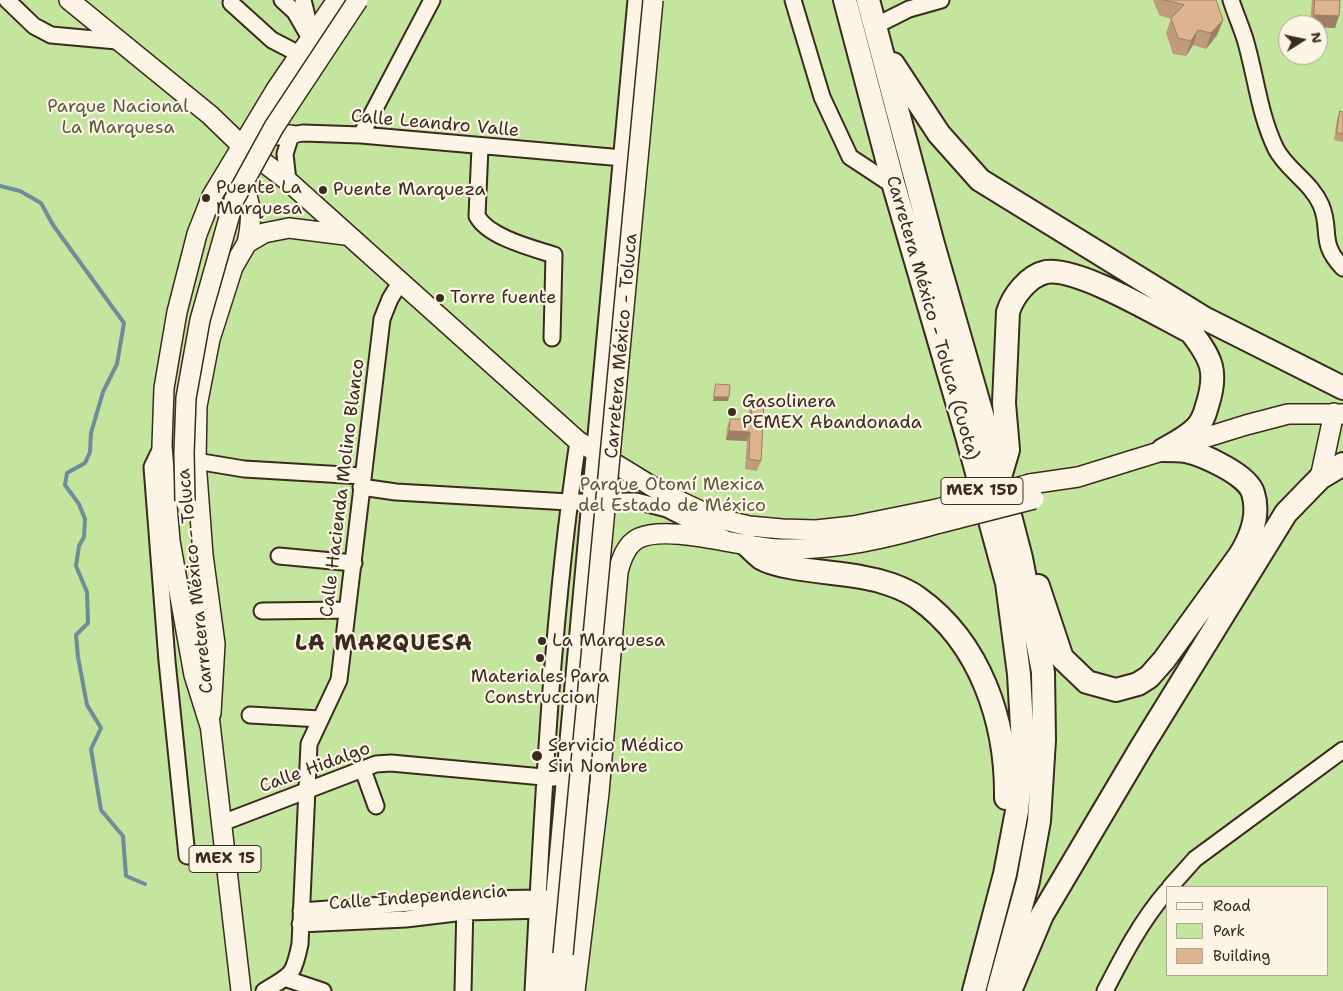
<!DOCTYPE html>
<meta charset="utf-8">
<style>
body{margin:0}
#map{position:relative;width:1343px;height:991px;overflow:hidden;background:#fcf5e5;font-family:"Shantell Sans",sans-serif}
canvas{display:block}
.legend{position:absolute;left:1166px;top:886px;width:162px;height:90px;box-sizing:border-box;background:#fcf5e5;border:1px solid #afa495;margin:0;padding:6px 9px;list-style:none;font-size:15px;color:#3b2a1e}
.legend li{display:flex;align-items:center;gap:10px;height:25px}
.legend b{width:25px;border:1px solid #afa495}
.north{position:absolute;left:1278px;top:15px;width:50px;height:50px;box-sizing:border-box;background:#fcf5e5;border:1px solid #afa495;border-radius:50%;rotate:80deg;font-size:14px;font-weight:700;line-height:20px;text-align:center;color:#3b2a1e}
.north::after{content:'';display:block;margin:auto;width:18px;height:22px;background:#3b2a1e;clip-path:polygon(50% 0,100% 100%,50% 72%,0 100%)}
</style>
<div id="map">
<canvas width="1343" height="991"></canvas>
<ul class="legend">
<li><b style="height:6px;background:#fcf5e5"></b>Road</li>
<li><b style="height:14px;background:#c3e59e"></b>Park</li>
<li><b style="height:14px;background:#ddb48e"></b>Building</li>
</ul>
<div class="north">N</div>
</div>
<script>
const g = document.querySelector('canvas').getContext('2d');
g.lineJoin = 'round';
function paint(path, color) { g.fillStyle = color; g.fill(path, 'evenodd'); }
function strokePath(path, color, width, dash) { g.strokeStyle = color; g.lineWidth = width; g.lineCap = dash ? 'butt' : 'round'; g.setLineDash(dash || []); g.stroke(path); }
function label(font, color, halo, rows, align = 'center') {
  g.font = font + ' "Shantell Sans",sans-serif'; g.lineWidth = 4.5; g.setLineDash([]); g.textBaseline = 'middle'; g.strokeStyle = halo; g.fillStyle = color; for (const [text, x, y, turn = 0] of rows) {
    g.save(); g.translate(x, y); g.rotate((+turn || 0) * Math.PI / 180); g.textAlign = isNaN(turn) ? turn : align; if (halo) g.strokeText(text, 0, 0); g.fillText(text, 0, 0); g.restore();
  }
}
paint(new Path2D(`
 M0,0H1343V991H0ZM1288,25H1318V55H1288ZM1167,887H1327V975H1167Z`), '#c3e59e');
strokePath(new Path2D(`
 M0,186L20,191L41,203L53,225L124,323L117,364L103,392L91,433L90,452L85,463L67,473L65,485L79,504L85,519L84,537L79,546L76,566L87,592L88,623L76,635L78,657L87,705L101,728L91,749L101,810L123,836L126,876L145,884`), '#6d8c9c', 4);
const minor = new Path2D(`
 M7,0L34,26L51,35L117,41
 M282,0L295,12L311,40
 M303,0L310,28
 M793,0L822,97L850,157L894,186
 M1231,0C1235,13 1241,26 1245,39C1256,76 1259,114 1276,149C1287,170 1311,182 1321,205C1332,231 1318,242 1343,268
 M231,3L272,40L301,55
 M875,26L909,9L941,0
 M361,135L432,0
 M480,147L477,216C488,237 532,248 554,255L552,338
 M288,181L285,154L291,135L303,133L361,135L623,158
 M162,446L152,467L167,661L187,856
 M196,461L244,469L362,476
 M361,487L396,492L569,502L636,501L667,509L724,538
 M279,556L354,563
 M262,611L347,610
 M250,715L320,719
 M363,770L376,806
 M222,823L376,764L391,763L554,778
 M1170,887L1195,859L1343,750
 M301,911L465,899L547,898
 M300,924L406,919L464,912L546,910
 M287,979L323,991
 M264,991C291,974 293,978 300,944L309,744L339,680L382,319L390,299L401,281
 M463,991L465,903
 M533,991C543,807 551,623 578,441
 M545,991L636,0
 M1105,991C1123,956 1141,921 1167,891`);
const major = new Path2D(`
 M69,0L210,115L241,145L288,181L578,441L666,495L716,518L749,526L782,529L816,530L853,526L937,509
 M256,130L274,135H291
 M238,172C250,200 254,213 247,243
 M1320,478L1334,413
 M1030,484L1078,477L1246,425L1288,414H1343
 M197,604L204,668
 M211,713L215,644L203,555L196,461L197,406L210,339L233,267L247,243L264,233L289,228L345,235
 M209,715L241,991
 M210,726L194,675L170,541L162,446L164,388L177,312L197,234L212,196L277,88L337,0
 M559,991L563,954
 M575,991L599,793L618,572C621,560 626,544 639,538C670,524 743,548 779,549C837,550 885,539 940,523`);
const highway = new Path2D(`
 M845,0L894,186L967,436L1007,583L1019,674L1023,744L1017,811L1005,874L974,991
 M868,0L933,244L1000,477L1021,558L1043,672L1044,740L1039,821L1028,881L998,991
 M893,64L939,134L980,180L1204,318L1343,388
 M1000,477L1008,450L1004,403L1008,312C1013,296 1028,276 1046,272C1079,267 1159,316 1191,332C1212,359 1218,372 1207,406C1205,414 1202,423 1195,429C1186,438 1173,444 1163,450
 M747,545C751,549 756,554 761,558C781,570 836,572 861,577C879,580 903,587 918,598C981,643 1007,723 1006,798
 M1038,586L1062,658L1087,682L1116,690L1138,684L1149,677L1164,660L1240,555C1251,537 1260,515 1253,493C1248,475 1204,455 1186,451C1178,450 1170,450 1163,450
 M1010,991L1042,915L1141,748L1286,513L1320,478L1343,464`);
strokePath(minor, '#3b2a1e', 19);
strokePath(major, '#3b2a1e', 22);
strokePath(highway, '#3b2a1e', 26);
strokePath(minor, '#fcf5e5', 15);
strokePath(major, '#fcf5e5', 19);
strokePath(highway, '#fcf5e5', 22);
const majorBridge = new Path2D(`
 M185,501L184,453L186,398L200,320L234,200L274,127L358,0
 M937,509L1030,484
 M940,523L1034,499
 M563,954L653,0`);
strokePath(majorBridge, '#3b2a1e', 22, []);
strokePath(majorBridge, '#fcf5e5', 19);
paint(new Path2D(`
 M1153,0H1216L1223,20L1217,35L1206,49L1193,45L1186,56L1173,54L1166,33L1171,19L1159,15Z
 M1312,0H1340L1335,28L1318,27V25H1310Z
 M1340,111L1343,112V142L1334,140L1337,119Z
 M752,402L761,461L757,471L745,469L747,441L726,440L727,428L730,419H748L749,411Z`), '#be9b7a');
paint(new Path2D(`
 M1314,15L1339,16L1335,28L1318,27V25H1311Z
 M1223,20L1217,35L1206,49L1211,33Z
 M1198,30L1193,45L1186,56L1191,41Z
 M714,397H729L728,401H713Z
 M729,431L750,432L747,441L726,440Z`), '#9b7e63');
const building = new Path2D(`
 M1164,0H1216L1223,20L1211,33L1198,30L1191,41L1178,38L1171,18L1184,5Z
 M1315,0H1340L1339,16L1314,15Z
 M1340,111L1343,112V134L1337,133Z
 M716,384L730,385L729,397H714Z
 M752,402H764L761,461L749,459L750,432L729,431L730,419H751Z`);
paint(building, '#ddb48e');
strokePath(building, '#9b7e63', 1);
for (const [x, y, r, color] of [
 [323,190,5,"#3b2a1e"],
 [206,198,5,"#3b2a1e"],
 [440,298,5,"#3b2a1e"],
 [732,412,5,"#3b2a1e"],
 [542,641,5,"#3b2a1e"],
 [540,658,5,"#3b2a1e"],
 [537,756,6,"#3b2a1e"]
]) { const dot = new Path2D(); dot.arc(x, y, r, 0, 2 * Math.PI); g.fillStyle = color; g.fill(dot); strokePath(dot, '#fcf5e5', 2); }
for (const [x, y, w] of [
 [982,491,82],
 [225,859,72]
]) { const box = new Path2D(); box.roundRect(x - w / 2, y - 13.5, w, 27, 4); g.fillStyle = '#fcf5e5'; g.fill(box); strokePath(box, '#3b2a1e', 1); }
label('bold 16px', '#3b2a1e', null, [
 ["MEX 15D",982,491],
 ["MEX 15",225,859]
]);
label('18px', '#5d593e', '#fcf5e5', [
 ["Parque Nacional",118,107],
 ["La Marquesa",118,128],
 ["Parque Otomí Mexica",672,485],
 ["del Estado de México",672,506]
]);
label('18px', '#3b2a1e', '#fcf5e5', [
 ["Calle Leandro Valle",435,124,5],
 ["Carretera México - Toluca (Cuota)",932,318,74],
 ["Carretera México - Toluca",622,346,-85],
 ["Calle Hacienda Molino Blanco",343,488,-83],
 ["Carretera México - Toluca",196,581,-96],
 ["Calle Hidalgo",315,768,-20],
 ["Calle Independencia",418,898,-4]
]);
label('18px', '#3b2a1e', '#fcf5e5', [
 ["Puente La",216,188],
 ["Marquesa",216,209],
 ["Puente Marqueza",333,190],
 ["Torre fuente",450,298],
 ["Gasolinera",742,402],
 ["PEMEX Abandonada",742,423],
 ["La Marquesa",552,641],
 ["Materiales Para",540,677,"center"],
 ["Construccion",540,698,"center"],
 ["Servicio Médico",548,746],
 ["Sin Nombre",548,767]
], 'left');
g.letterSpacing = '1px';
label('bold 22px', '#3b2a1e', '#fcf5e5', [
 ["LA MARQUESA",384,644]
]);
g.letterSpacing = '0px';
</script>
